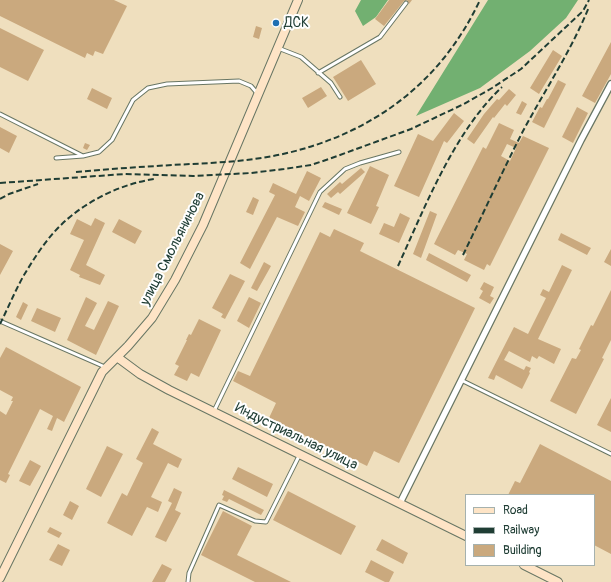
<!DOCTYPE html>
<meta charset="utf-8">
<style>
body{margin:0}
#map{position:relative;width:611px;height:582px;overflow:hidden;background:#efdfbe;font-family:Pangolin,sans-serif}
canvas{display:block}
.legend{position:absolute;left:465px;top:494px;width:130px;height:72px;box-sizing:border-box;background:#fff;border:1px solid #a5b1ae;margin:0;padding:5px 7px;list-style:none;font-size:12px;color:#1f3d34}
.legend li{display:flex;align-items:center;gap:8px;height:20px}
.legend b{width:20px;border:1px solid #a5b1ae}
</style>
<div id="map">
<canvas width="611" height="582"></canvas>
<ul class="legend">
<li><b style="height:5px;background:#fee4c6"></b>Road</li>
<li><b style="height:5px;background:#1f3d34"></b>Railway</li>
<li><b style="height:11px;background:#caa97e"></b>Building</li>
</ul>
</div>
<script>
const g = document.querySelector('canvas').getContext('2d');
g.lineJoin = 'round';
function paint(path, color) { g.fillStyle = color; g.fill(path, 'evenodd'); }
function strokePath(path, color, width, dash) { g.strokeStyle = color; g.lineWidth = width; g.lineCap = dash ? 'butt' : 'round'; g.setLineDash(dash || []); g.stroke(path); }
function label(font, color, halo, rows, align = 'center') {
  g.font = font + ' Pangolin,sans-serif'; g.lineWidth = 4; g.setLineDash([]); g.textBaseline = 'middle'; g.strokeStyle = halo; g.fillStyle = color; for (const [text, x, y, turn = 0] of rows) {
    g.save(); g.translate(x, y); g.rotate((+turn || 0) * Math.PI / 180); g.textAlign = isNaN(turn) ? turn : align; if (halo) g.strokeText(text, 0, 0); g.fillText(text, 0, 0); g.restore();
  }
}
paint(new Path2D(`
 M361,0H388L376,17L363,26L355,11Z
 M488,0H578L566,18L530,51L480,88L416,116Z`), '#72b071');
paint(new Path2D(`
 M0,0H114L127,6L103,54L95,51L93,56L87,53L85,58L0,16Z
 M389,0H412L409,4L407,0L404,1L384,26L375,19Z
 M256,26L262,28L259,39L253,37Z
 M0,28L44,50L28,81L0,67Z
 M611,42V74L595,103L582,96Z
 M553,50L562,56L539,94L530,88Z
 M361,60L376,84L348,101L333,77Z
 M558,80L566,84L544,128L532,122L540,107L542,108L547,99H548Z
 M321,87L327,96L308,108L302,98Z
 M92,88L112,98L107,109L87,99Z
 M509,89L516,95L507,106L505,104L494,118L493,117L474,144L467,139L484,114L497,99L499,100Z
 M522,101L527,104L521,115L516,113Z
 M577,107L588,113L573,143L562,137Z
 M454,113L464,121L447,143L444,141L419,197L394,186L418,134L433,141Z
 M499,123L514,130L510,139L519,143L523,136L549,148L490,266L487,264L484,270L464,260L467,254L458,250L455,255L434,244L483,147L486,149ZM507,144L516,148L510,161L501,156Z
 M0,127L17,136L9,153L0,148Z
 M85,143L90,145L87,150L83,148Z
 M370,166L389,175L376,206L379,207L371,224L347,213Z
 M361,168L365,172L340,194L338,192L331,198L327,194L340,182L342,184Z
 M307,171L321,178L309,201L300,196L295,207L305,212L298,226L277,217L250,269L240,263L275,195L269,192L273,183L296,194Z
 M253,197L259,200L253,215L246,212Z
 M325,202L342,209L339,215L322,207Z
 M430,211L437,214L421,258L413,254Z
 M400,213L410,218L399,243L379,234L384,223L394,227Z
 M95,218L105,223L86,265L105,275L100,285L79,277L80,275L70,270L84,240L70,234L77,219L91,226Z
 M119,219L142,231L135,244L112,232Z
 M334,229L364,243L360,251L475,308L399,463L374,451L367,466L269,418L276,403L233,381L238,371L250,376L320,232L330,237Z
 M561,233L591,248L587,255L558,240Z
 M0,244L13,251L0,275Z
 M611,249V266L604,262Z
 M429,253L471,275L467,282L426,260Z
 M264,262L271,266L257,291L251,288Z
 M562,265L572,270L538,339L561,349L554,364L539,356L537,359L532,356L530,362L509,351L504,360L524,370L526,366L531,368L529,372L530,373L522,389L496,375L494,380L488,378L514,327L528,334L546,298L540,295L543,289L549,292Z
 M230,274L245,281L225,319L221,317L223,314L212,308Z
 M484,282L494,287L490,296L494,298L490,304L479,298L483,291L480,289Z
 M611,290V340L602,358L604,359L576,414L550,401L572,358L576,359L581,350L579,349L591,325L593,326Z
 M86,297L97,303L85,326L94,330L108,301L119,306L96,355L67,340Z
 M249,297L261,303L249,328L237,321Z
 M23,302L28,305L21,320L16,317Z
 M37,308L61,318L55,332L31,321Z
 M199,319L221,330L199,377L191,373L187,381L174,375L179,366L175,364L187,340H186L189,334L191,335Z
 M6,347L81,387L64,422L57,418L52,431L47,429L53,416L40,409L8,474L10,475L6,483L0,480V411L6,415L13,401H11L13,397L0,390V358Z
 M611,398V432L597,425Z
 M152,428L159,432L153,444L182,459L178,468L168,463L151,497L162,502L158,512L147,507L132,536L107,523L122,493L127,496L143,463L136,459Z
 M540,444L611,481V554L594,545V495H508L515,481L520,483Z
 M107,446L123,454L101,497L86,489Z
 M30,460L41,466L30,486L19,481Z
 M238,467L273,484L267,497L232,479Z
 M174,488L182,492L175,510L181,513L166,542L155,537L172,503L168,501Z
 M224,490L264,510L261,515L229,499L227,502L222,500L224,496L222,495Z
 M288,491L356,526L341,555L273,520Z
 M70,501L79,506L72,520L63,515Z
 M223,511L252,526L237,555L291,582H255L201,555Z
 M50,527L62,533L59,538L47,532Z
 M382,539L408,553L403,564L376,550Z
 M58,544L70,550L62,566L49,560Z
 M371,560L394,572L389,582H385L365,572Z
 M162,564L172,569L165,582H152Z`), '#caa97e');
const lane = new Path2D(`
 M278,48L301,57L331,83L340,97
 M318,73L380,37L406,3
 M0,114L83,156
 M56,158L83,156L99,152L112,140L133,100L148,88L167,84L239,81L251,86L257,93
 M0,321L105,367
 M461,380L611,454
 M214,411L320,192L345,169L360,163L399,152
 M188,582L189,573L219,505L255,521L266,522L300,454`);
const street = new Path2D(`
 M400,503L581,140L611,84`);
const secondary = new Path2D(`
 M117,357L140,374L169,390L466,536
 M524,565L558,582
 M0,578L102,372L128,346L152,318L175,280L203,225L298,0`);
strokePath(lane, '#687664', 5);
strokePath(street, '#687664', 8);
strokePath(secondary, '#687664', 10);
strokePath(lane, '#fff', 3);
strokePath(street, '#fff', 5.5);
strokePath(secondary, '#fee4c6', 8);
strokePath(new Path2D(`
 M76,172C108,169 140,167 172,165C209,163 247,162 283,154C372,134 441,83 480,0
 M0,183L125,174L193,176L251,173L284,169L311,165L329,159L411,129L464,104L492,88L521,69L583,11L589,0
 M0,199L9,194L38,184
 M463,255C483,214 502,172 523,131C545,90 571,51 589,7
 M398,266C425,207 454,132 502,87
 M0,324C8,308 15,291 24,275C35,257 47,238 62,224C86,201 121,184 154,179`), '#1f3d34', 2, [6, 3]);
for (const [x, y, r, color] of [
 [276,23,4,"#1f6fb2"]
]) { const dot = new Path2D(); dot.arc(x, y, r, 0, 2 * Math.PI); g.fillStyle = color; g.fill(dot); strokePath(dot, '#fff', 1.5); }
label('14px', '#1f3d34', '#fff', [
 ["ДСК",284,23]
], 'left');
label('14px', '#1f3d34', '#fff', [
 ["улица Смольянинова",173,249,-63],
 ["Индустриальная улица",296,437,26]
]);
</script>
